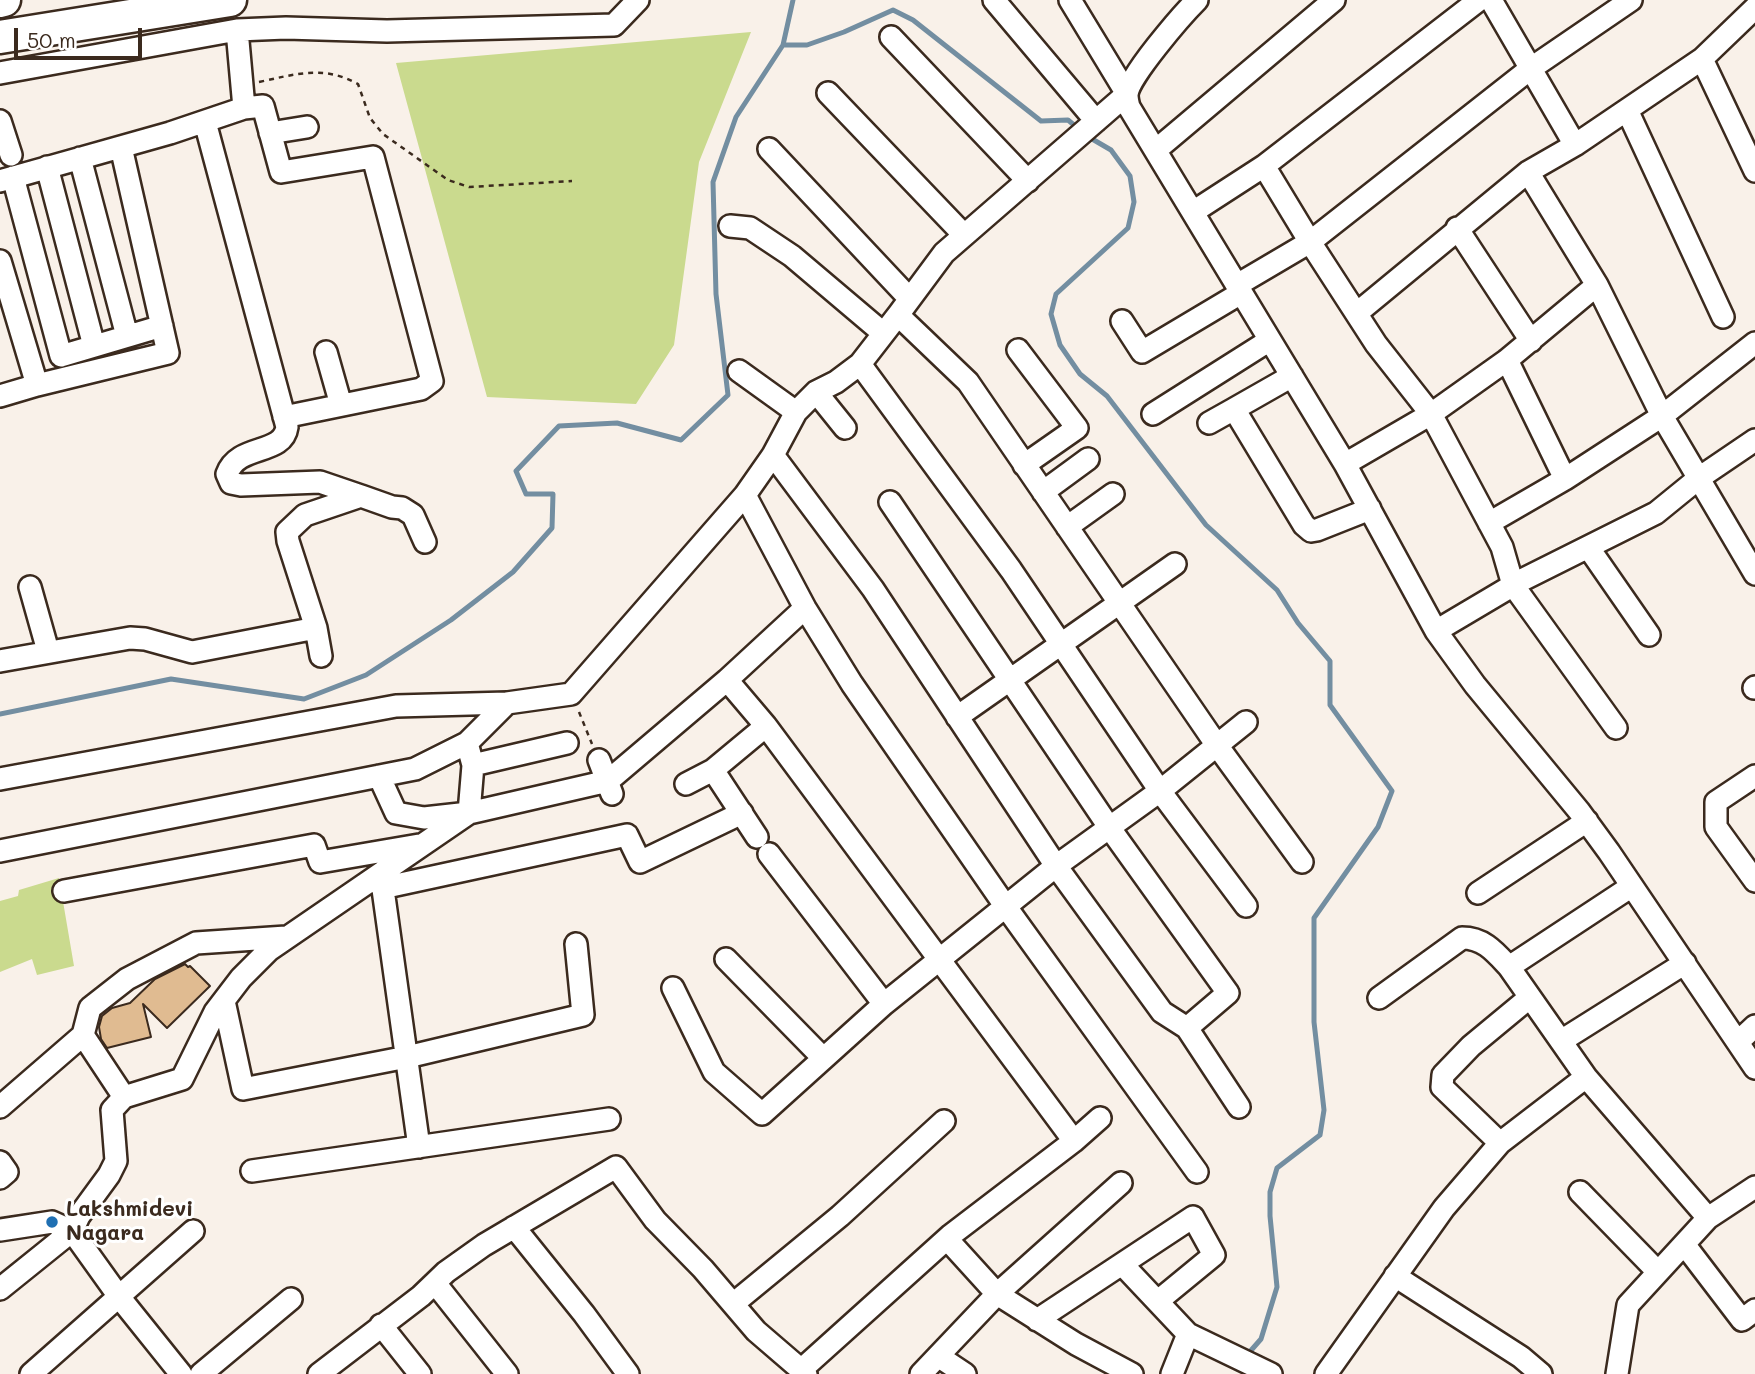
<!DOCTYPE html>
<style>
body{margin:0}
#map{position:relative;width:1755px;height:1374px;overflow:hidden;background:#f9f1e9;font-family:Mali,sans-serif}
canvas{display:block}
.scale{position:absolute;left:14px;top:28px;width:128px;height:32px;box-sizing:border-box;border:4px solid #3b2a1e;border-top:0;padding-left:9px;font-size:21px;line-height:24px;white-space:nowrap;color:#3b2a1e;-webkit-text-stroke:5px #fff;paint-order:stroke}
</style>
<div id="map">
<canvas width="1755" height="1374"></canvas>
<div class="scale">50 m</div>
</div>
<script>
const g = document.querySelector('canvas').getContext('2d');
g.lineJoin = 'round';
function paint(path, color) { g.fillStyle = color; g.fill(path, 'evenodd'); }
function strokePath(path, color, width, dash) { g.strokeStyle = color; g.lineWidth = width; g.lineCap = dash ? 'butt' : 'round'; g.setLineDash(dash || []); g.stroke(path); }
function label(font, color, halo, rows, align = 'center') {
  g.font = font + ' Mali,sans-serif'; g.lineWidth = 6; g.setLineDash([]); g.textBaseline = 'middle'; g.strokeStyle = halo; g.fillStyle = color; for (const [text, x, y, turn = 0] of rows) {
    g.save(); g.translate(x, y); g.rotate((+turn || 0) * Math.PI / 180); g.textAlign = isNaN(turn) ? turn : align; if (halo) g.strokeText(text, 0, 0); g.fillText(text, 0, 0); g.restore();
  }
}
paint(new Path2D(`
 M751,32L699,162L674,345L636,404L487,397L396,63Z
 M59,878L74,966L37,975L32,959L0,972V901L18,896L19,890Z`), '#cada8e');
strokePath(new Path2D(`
 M783,45H807L844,32L893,10L913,20L1041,121L1068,120L1080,130
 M1087,136L1111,150L1130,176L1134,202L1128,228L1056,294L1051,314L1060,345L1080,374L1107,396L1206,525L1277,590L1298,623L1330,661V705L1392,791L1378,827L1314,918V1022L1324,1110L1320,1135L1277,1168L1270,1192V1216L1277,1287L1261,1339L1247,1355
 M0,714L171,679L304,699L366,675L451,620L513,572L552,528L553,494H526L516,471L559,426L617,423L681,440L728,395L716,294L713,182L736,117L783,45L793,0`), '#738ea1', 5);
const building = new Path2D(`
 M185,964L188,967L190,966L210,986L167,1028L143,1004L151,1037L107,1048L101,1039L99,1027L102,1016L112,1008L130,1003L155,979Z`);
paint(building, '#e0bb91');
strokePath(building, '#3b2a1e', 2);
const minor = new Path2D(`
 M994,0L1096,121
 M1070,0L1127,94L944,253L898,315L968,382L1216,744L1302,862
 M1197,0C1182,15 1128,77 1127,95C1127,99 1128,103 1129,107L1345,464L1436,631L1475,685L1579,811L1609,852L1755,1068
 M891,37L1028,181
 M1702,59L1755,171
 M0,73L237,30L286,28L387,31L614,25L638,0
 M828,93L964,235
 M244,108L263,106L281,172L373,157L432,381L421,389L284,417
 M1627,110L1723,317
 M0,121L11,155
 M205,122L287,427C283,456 238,443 227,474L231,483L241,485L320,482L361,496
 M270,133L307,127
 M1575,145L1702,59L1755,8
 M769,149L909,298
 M1156,150L1334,0
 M80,158L127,336
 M1264,166L1310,242L1376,344L1431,414L1502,547L1513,585L1616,728
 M47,167L94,346
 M1528,172L1597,285L1662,416L1755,574
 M13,177L61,356L162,326
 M0,181L170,133L244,108L237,30
 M1193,212L1264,166L1479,0
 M730,226L750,228L792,256L883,333
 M1457,228L1531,341
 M0,261L37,385
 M1237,285L1310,242L1530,69L1631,0
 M1357,313L1528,172L1575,145L1491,0
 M1122,321L1142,352L1241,293
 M1018,350L1077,428L1024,465
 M326,352L341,405
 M1507,360L1565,479
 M860,364L1011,570L1160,791L1246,906
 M739,371L796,412
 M1292,376L1234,409L1304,525L1311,531L1317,530L1370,509
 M816,392L845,428
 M0,396L37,385L168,353L121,147
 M1153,414L1270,340
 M1209,423L1234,409
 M773,455L873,589L1056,866L1162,1012L1187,1028L1228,993L1109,827L890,502
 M1345,464L1431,414L1507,360L1597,285
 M1043,492L1088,459
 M745,495L805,608L852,684L1006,907L1197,1172
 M1489,523L1565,479L1662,416L1755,343
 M1067,527L1113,494
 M1588,547L1649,635
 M30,587L48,651
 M316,628L321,656
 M1436,631L1522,580L1656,513L1699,478L1755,440
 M0,661L130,638L145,639L192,652L316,628L288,541L287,532L305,515L361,496L392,507L402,508L413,515L425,542
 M1754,688L1755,687
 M957,717L1175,564
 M766,726L1074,1141
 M599,760L612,794
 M473,765L567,743
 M379,776L396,813L424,818L469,813L608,781L727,680
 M1755,776L1716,802V827L1755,881
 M0,779L396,706L507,703
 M686,784L713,770
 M757,837L713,770L766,726L727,680L805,608
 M0,851L415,769L467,743L507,703L571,694L745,495L773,455L796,412L816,392L836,382L860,364L898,315
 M769,854L884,1004
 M381,875L419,1147
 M382,888L627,835L640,862L742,813
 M64,891L314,845L320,862L419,845
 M1478,893L1587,821
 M726,959L823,1058
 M673,988L714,1072L762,1114L884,1004L1056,866L1160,791L1246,722
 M1379,998L1462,938C1484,938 1495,952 1509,967
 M224,1001L243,1089L407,1057L583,1015L576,944
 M1187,1028L1239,1107
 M83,1035L124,1097
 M1561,1041L1685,963
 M1739,1041L1755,1026
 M1586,1077L1509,967L1632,886
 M0,1107L83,1035L90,1008L127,979L196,943L286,937
 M1500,1143L1442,1087L1443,1075L1471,1046L1529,998
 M0,1162L7,1172L0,1178
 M252,1171L609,1119
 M1580,1192L1658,1272
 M514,1227L584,1314L628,1374
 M0,1230L52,1222L72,1231L120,1298L181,1374
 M947,1239L997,1294L1076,1344L1132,1374
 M1684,1244L1742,1320L1755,1310
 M1122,1264L1188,1334L1271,1374
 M1395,1276L1521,1357L1541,1374
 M435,1283L507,1374
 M0,1289L72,1231L79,1216L109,1175L116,1161L112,1110L124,1097L182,1079L215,1012L241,978L269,950L469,813L473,765L467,743
 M733,1304L840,1216L944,1121
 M1037,1320L1193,1217L1214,1255L1158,1301
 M381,1325L420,1374
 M938,1356L965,1374
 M801,1370L951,1235L1074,1141L1100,1118
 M31,1374L193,1231
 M201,1374L291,1299
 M319,1374L421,1296L446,1272L484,1245L616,1167L655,1220L703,1269L756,1331L806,1374
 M921,1374L997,1294L1121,1183
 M1172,1374L1188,1334
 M1326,1374L1444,1208L1500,1143L1586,1077L1708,1218
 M1617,1374L1628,1305L1708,1218L1755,1187`);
const highway = new Path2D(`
 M0,1L4,0
 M0,37L230,0`);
strokePath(minor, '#3b2a1e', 26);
strokePath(highway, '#3b2a1e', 37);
strokePath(new Path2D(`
 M259,82C296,74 324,65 358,84L370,118L383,134L448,180L469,187L572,181
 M579,712L592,744`), '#3b2a1e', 2.5, [5, 5]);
strokePath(minor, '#fff', 21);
strokePath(highway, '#fff', 32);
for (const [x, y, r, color] of [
 [52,1222,7,"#1f6fb2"]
]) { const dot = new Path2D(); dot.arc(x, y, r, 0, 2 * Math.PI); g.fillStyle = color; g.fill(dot); strokePath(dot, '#fff', 2.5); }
label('bold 21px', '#3b2a1e', '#fff', [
 ["Lakshmidevi",66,1210],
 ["Nagara",66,1234]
], 'left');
</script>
